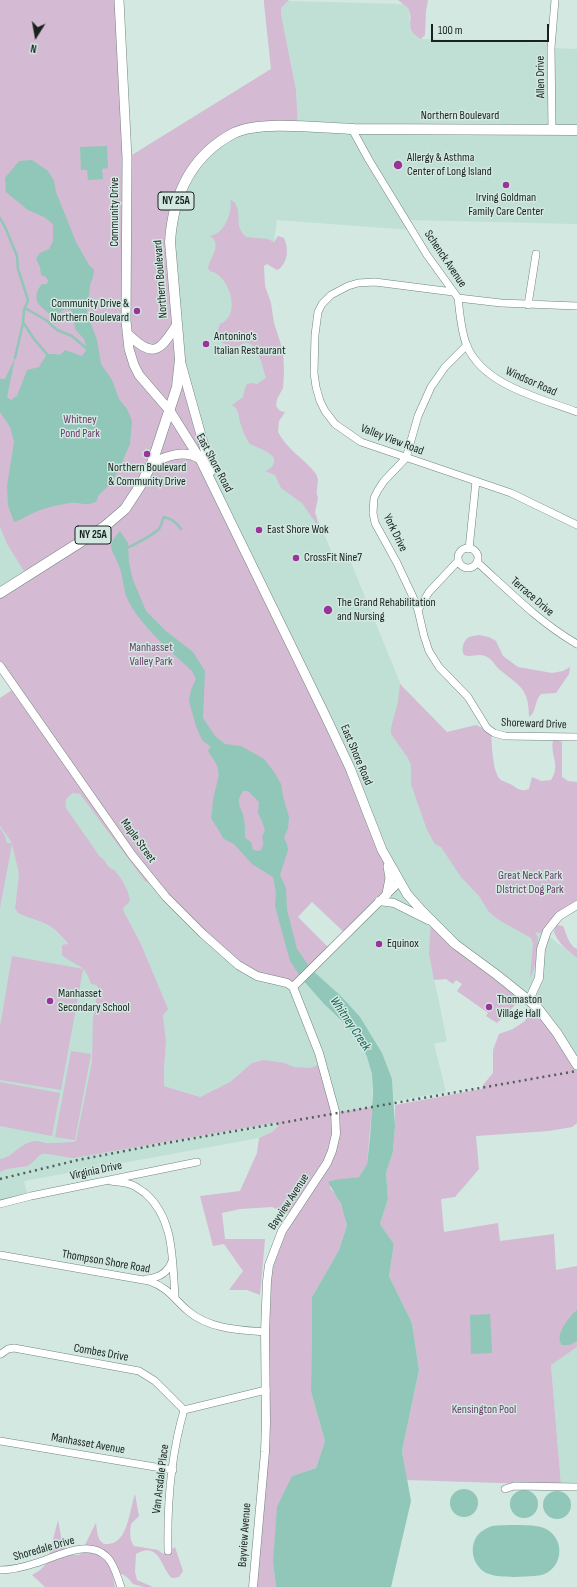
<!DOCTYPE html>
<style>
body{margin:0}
#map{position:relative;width:577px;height:1587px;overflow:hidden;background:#d2e8e1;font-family:"Sofia Sans Condensed",sans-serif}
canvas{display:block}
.north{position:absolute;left:16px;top:16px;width:40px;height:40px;-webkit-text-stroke:3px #d2e8e1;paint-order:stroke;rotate:191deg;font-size:11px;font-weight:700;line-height:16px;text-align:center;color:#1a221f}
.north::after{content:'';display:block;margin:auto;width:14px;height:18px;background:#1a221f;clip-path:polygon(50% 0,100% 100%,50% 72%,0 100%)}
.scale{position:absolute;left:431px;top:24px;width:118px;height:18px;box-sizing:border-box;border:2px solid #1a221f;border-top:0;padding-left:5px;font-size:12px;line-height:14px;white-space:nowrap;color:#1a221f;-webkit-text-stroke:3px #d2e8e1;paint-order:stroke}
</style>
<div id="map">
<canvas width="577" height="1587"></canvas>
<div class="north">N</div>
<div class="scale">100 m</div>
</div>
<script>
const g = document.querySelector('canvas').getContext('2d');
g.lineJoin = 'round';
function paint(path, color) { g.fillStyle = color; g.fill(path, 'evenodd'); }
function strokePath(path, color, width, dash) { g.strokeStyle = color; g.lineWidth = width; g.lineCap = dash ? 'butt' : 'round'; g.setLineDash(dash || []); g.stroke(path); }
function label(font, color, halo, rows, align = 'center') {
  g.font = font + ' "Sofia Sans Condensed",sans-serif'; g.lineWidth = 3; g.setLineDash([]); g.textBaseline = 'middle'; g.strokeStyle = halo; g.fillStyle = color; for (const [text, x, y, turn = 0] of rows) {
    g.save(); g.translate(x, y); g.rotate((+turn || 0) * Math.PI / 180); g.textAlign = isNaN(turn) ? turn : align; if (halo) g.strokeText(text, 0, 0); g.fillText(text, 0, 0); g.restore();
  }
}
paint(new Path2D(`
 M288,1L404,4L408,7L410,13L409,18L416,36L421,39L551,43V48L577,49V224L407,220L412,230L277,220L274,242L243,239L266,378L264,445L310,500L336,563L350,560L431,759L546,934L577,958V1065L532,1002L429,954L447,1041L434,1044L446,1092L394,1101L392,1079L374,1040L359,1017L341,996L311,969L399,882L216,492L180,359L170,242L187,178L234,133L298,127L296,90L281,14V8Z
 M0,527L7,544L27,576L0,593Z
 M77,790L152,883L302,979L333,1014L353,1032L361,1043L367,1057L372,1074V1107L335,1114L263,1060L252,1063L230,1082L200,1097L164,1086V1068L166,1042L163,1014L140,942L124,912L123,908L61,799Z
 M0,826L12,843L19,874L15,908L19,913L49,924L59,933L71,949L97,977L99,991L95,1052L223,1131L278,1122V1126L272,1132L259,1138L24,1181L27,1193L0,1200Z
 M577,1347V1486L561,1485L551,1364Z`), '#c0dfd5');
paint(new Path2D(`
 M0,0H119L127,158L271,69L264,3V0H289L281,8V14L296,90L298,127L234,133L195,166L171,224L180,359L216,492L399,882L346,934L312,902L298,917L330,949L293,987L251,973L152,883H149L145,881L80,794L73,793C66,797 65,800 66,808L100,857C105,860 105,862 108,866C109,868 112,869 114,870C120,875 130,893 130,901L123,908L124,912L140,942L168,1009L163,1015L166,1042L164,1068V1086L200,1097L230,1082L252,1063L263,1060L284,1063L294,1067L311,1068L322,1063L335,1113L372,1107L367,1164L359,1177L346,1180H333L330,1188L337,1196L344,1212L347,1225L339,1250L312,1297L311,1392L325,1441L316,1468L292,1476L273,1562L276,1587H253L261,1491L267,1281L291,1215L272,1207L240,1209L222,1213L225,1239H265L260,1295L247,1290H229L243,1271L224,1244L213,1246L200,1196L240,1191L257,1153L259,1138L272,1132L278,1126V1122L74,1158C66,1158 47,1153 42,1154C37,1156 33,1164 27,1166C19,1168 8,1167 0,1172V1159C13,1158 20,1142 36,1141C39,1141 42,1142 45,1143C49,1143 73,1143 76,1141L92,1062L93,1019L98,989L97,985L91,984C85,963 76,967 62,955V945L68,944C50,920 43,924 18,913L15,908L19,874L12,844L0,908V828L5,836L7,843H12L0,826V698L15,688L0,666V593L27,576L7,544L0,527Z
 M398,0H428L426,11L425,35L421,39C403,29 415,20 408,8C406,5 401,3 398,0Z
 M230,199C246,209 231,223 246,237L268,239L274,242L278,236L284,238C289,249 288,262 278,270L275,269L267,264L264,266L265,286L271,303L274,323L283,351L284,372L283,388L277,399L276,406L280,411L285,412L279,421L278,432C287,450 305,459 316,474C321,482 314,490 318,498L315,512L318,526L302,503L281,488L275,475L265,471C271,469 275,465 274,458C267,449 258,449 249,443C246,437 243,432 241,425C238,418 240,409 232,405L243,397L245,388L247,384L251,383L257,384L266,378C263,369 258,340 244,343C241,344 239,347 236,347C231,348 225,344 221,342L217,332L220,324C242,316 230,275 210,271L208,268C210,258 223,244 210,236C213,235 216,234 219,232C227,226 233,208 230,199Z
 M479,635L489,637L496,641L503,656L518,667L552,673L563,671L570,667L569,674L556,693L541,694C534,701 537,712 529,717C529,689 520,686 500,670C494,665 493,659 485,656C477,653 471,658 464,655C461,650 463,640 469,637C471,636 476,636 479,635Z
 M400,684L447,732L476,725L491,732C492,743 492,773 501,780C504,782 509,783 512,785C518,789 521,792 529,789L532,777L541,781L551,780C561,765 550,755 553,741L556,739L562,742V777L568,781L577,782V905L559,916L546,934L535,932L538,938V942L534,969L530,978L533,943L531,938L499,920L489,912L479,896L461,877L441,847L435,844L427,830L411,784V765L408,758L391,734V728L398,702Z
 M431,921L524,996L497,1023L486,1016L488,1013L457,991L462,984L456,980L453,984L446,979L434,980L429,954Z
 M556,925L563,926C567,934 568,945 577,949V958C567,950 558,943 554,932Z
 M12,956L83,969L61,1090L0,1080V1027Z
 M532,1002L577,1065V1123L572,1127L549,1131L476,1136L479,1169L455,1197L441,1199L444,1232L498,1223L500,1241L554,1234L556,1270L577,1266V1347L551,1365L561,1485L407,1480L402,1451L419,1370L412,1323L389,1276L394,1244L380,1224L388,1199L386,1173L393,1152L395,1126V1105L482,1089L483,1085L493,1073V1050L499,1034L513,1029L525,1021Z
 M71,1051L91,1054L75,1140L55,1137Z
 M0,1082L60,1093L52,1136L0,1126Z
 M135,1494L139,1516L131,1524C130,1532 129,1539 134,1546L158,1550L163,1554L175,1547L183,1571L179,1577L172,1578C161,1569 160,1540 136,1554L135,1572L137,1580L153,1587H144L133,1584C127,1576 122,1572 112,1572L115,1587H45L32,1575L40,1570L47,1563L58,1520L63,1547L73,1555H80C86,1544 90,1533 96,1523C97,1531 97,1540 104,1544C106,1544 111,1544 113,1543C128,1538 130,1508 135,1494Z`), '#d4bad2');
paint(new Path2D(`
 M107,146L108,168L102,169L103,179L88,180L87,170H81L80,147Z
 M32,160L48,171L54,181L56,192L76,242L89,265L94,270L93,277L90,285L87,313L97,340L101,364L112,380L119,399L127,409L132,421L130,444L121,465L112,482L98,496L97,501C85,508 81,501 70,503C57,505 43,508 31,514C25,517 21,520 14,522L8,505L7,486L14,442L10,427L0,412V378L1,379H5L15,358L7,397L11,400L17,396L27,370L39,367L47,354H55L60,355L65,350L82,356L87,349L84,339L75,329L73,313L70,310L65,309L56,315H51C39,306 30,298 42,284H47L48,281L46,277L41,275L40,267L36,259L40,253L49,249L53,241V224L44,217L28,210L6,192L5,178L19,161Z
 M120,531L128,543L129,563L133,580L146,611L166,631L193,652L205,671L203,718L215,736L225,744L241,746L264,759L274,772L281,784L283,796L289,817L288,828L284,838L287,844L288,850L280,875L286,888L287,910L297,949L311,969L341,996L360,1017L382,1053L392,1079L395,1126L393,1152L386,1173L388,1199L380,1224L394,1244L389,1276L412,1323L419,1370L402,1451L411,1501L391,1587H276L273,1562L277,1507L292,1476L316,1468L325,1441L311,1392L312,1297L339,1250L347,1225L341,1204L328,1182C337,1178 349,1179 359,1177L367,1164L370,1138L373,1093L372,1074L367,1057L361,1043L353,1032L324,1004L302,979L290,961L275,906L276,892L273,877L252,864L234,844L224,839L211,818C213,810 212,802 214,795C219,775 223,771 209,753L208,750L211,747L202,740L196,726L189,701L191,690L196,679L192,671C171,651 139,625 127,598C123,588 123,576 119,566C112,547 105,548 120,531ZM243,791H248L259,802L258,813L262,821L265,831L262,837C264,843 264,846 260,851L253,850L251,842L245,838C245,832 245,825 244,819C242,806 234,804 243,791Z
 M577,1310V1341L569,1345H562C554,1335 569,1317 577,1310Z
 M490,1314L492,1353L471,1354L470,1315Z
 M450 1503a14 14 0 1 1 28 0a14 14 0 1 1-28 0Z
 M510 1504a14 14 0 1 1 28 0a14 14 0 1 1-28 0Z
 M543 1505a14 14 0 1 1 28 0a14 14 0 1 1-28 0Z
 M492,1526C504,1525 534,1524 544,1528C569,1539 562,1576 534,1576C522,1577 500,1578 489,1574C474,1569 468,1549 477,1536C481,1531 486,1528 492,1526Z`), '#90c7b8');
strokePath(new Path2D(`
 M0,218L5,227L17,256L18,269L28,300L24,310L23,322L34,339L47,354
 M25,308L46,320L57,330L72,336L87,349
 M15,358L23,323
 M126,548C133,546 154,534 159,529C161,526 162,521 164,517C173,519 176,523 181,529`), '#90c7b8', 2.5);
const minor = new Path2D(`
 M352,129L369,160L427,255L458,298L501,303L577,306
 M552,130L551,48L555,0
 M453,292L375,282L358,283L348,286L331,295L322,304L318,312L315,335L314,373L316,387L320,401L325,411L335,424L361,442L511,493L577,525
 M458,298C460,314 461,332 467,346C484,386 541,398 577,412
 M528,305L536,254
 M467,345L445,367L431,387L418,416L406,458L384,481L378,490L374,498L373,513L375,523L397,563L413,597L418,610L424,636L429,651L439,667L468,697L487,728L494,733L505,736L577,737
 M458 558a10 10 0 1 1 20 0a10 10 0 1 1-20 0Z
 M469,549L476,481
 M477,562C509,591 539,622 577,644
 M418,610L429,592L458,561
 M111,1181C117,1182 123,1182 129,1184C135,1185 140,1190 145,1193C175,1219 172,1261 175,1296
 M0,1204L31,1196L197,1162
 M0,1255L149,1281C169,1288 173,1298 188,1311C209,1329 239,1330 265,1332
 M146,1279C158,1278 168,1273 172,1261
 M1,1354L8,1349L14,1348L139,1371L155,1381L184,1410
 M184,1410L266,1390
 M0,1441L173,1470
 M505,1489L514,1486L577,1487
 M168,1551C167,1504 171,1455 184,1410
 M0,1570C13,1570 24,1567 36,1563C56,1557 88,1538 107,1557C115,1565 117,1577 121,1587`);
const tertiary = new Path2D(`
 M0,666L132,855L166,897L203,934L238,965L257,976L287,983L293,987
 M379,901L394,903L428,920
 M293,987L399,882
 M529,1000L539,978L541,949L547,931L559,916L577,905
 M253,1587L265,1452L266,1423L265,1332L267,1281L269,1265L282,1231L327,1163L332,1151L336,1134L335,1111L319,1053L293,987`);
const secondary = new Path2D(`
 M119,0L127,158L126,321L129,349L134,365L139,375L170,411L200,459L325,715L350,768L382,850L407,894L422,911L455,944L497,975L537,1007L557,1033L577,1065
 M127,333C153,359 160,352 177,324
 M180,360L211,471
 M152,463C167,456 184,449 200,459
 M387,894L390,878L388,866`);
const primary = new Path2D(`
 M0,593L104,527L125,509L140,486L152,463L177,387L180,359L170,242C173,196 190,156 234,133C260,120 323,128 354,129C428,129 503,130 577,130`);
strokePath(minor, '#71857f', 8);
strokePath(tertiary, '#71857f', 9);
strokePath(secondary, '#71857f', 10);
strokePath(primary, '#71857f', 11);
strokePath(minor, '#fff', 7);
strokePath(tertiary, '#fff', 8);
strokePath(secondary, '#fff', 9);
strokePath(primary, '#fff', 10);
strokePath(new Path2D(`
 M0,1179L78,1160L161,1144L577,1071`), '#525f5a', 2.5, [2, 4]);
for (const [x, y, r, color] of [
 [398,165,5,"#993499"],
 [506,185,4,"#993499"],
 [137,311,4,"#993499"],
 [206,344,4,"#993499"],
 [147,454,4,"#993499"],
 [259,530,4,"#993499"],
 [296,558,4,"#993499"],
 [328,610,5,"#993499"],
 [379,944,4,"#993499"],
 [50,1001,4,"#993499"],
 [489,1007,4,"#993499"]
]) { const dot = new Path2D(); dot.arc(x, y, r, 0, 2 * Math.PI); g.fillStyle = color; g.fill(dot); strokePath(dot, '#d2e8e1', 1.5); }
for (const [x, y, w] of [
 [176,201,36],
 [93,535,36]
]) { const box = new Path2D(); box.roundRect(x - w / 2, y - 9, w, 18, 3); g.fillStyle = '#d2e8e1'; g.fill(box); strokePath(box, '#1a221f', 1); }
label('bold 11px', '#1a221f', null, [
 ["NY 25A",176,201],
 ["NY 25A",93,535]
]);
label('12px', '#1a221f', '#d2e8e1', [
 ["Allen Drive",541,77,-91],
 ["Northern Boulevard",460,116],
 ["Community Drive",115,212,-90],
 ["Schenck Avenue",445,259,56],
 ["Northern Boulevard",161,279,-94],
 ["Windsor Road",531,382,24],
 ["Valley View Road",392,440,21],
 ["East Shore Road",214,463,62],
 ["York Drive",395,533,64],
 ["Terrace Drive",532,597,41],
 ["Shoreward Drive",534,724,2],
 ["East Shore Road",356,755,67],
 ["Maple Street",138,841,54],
 ["Virginia Drive",96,1171,-12],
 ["Bayview Avenue",289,1202,-57],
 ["Thompson Shore Road",106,1262,10],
 ["Combes Drive",101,1353,10],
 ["Manhasset Avenue",88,1444,10],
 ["Van Arsdale Place",161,1479,-83],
 ["Bayview Avenue",245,1535,-86],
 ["Shoredale Drive",44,1549,-16]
]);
label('12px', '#1a221f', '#d2e8e1', [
 ["Allergy & Asthma",407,158],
 ["Center of Long Island",407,172],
 ["Irving Goldman",506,198,"center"],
 ["Family Care Center",506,212,"center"],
 ["Community Drive &",129,304,"right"],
 ["Northern Boulevard",129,318,"right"],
 ["Antonino's",214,337],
 ["Italian Restaurant",214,351],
 ["Northern Boulevard",147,468,"center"],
 ["& Community Drive",147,482,"center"],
 ["East Shore Wok",267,530],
 ["CrossFit Nine7",304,558],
 ["The Grand Rehabilitation",337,603],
 ["and Nursing",337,617],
 ["Equinox",387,944],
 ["Manhasset",58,994],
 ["Secondary School",58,1008],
 ["Thomaston",497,1000],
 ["Village Hall",497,1014]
], 'left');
label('12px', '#6b3d6a', '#d2e8e1', [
 ["Whitney",80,420],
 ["Pond Park",80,434],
 ["Manhasset",151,648],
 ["Valley Park",151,662],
 ["Great Neck Park",530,876],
 ["DIstrict Dog Park",530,890],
 ["Kensington Pool",484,1410]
]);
label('italic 13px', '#1b6253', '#d2e8e1', [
 ["Whitney Creek",350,1024,56]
]);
</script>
